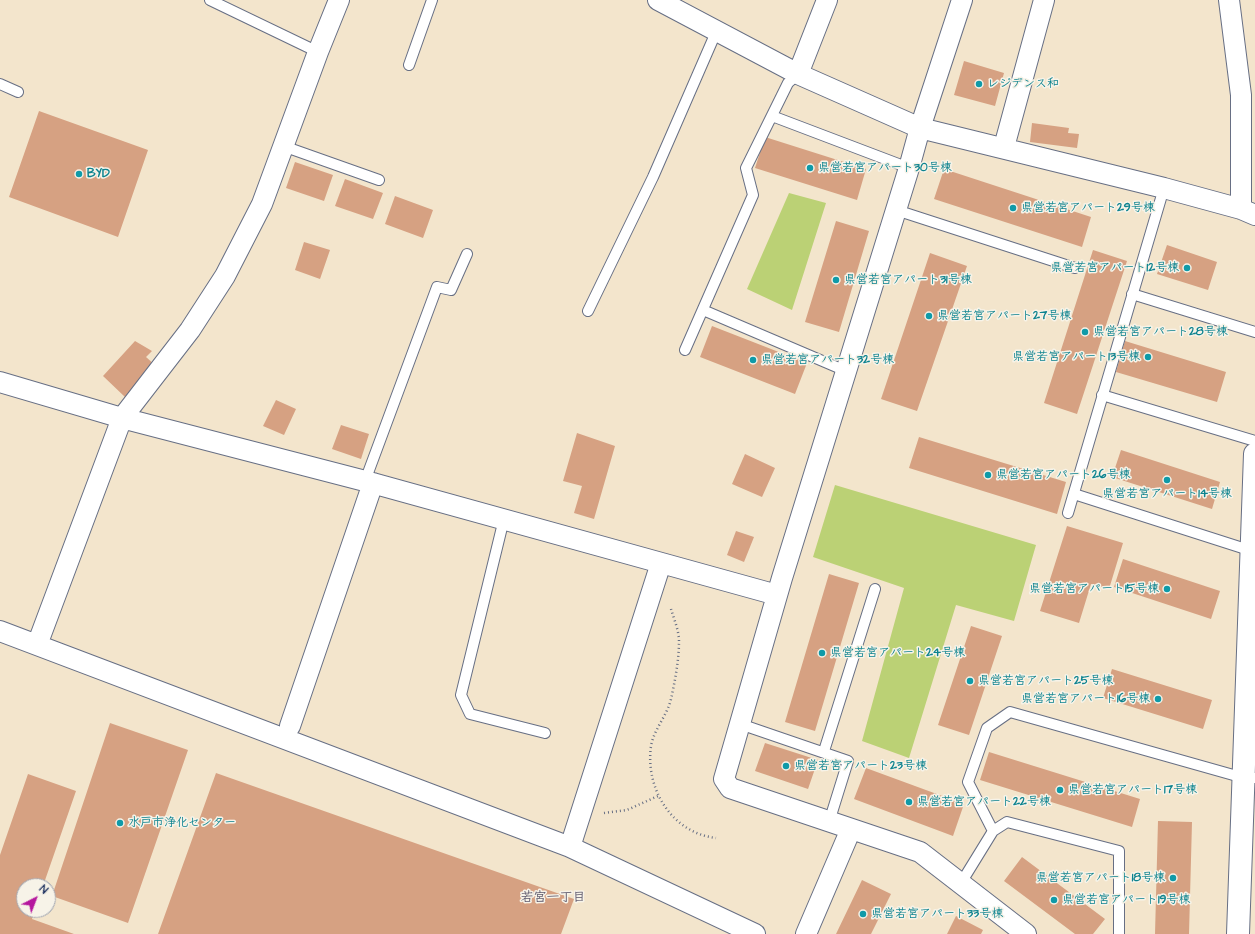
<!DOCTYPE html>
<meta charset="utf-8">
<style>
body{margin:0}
#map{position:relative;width:1255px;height:934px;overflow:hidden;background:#f3e5cc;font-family:"Architects Daughter",sans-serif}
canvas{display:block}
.north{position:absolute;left:16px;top:878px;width:40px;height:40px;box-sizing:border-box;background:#f7f3e8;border:1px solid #9fa5b1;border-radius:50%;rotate:42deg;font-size:11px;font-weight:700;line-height:16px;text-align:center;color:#1b2f5e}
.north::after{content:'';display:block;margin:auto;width:14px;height:18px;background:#b5179e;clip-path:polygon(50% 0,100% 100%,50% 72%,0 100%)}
</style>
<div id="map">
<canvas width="1255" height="934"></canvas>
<div class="north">N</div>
</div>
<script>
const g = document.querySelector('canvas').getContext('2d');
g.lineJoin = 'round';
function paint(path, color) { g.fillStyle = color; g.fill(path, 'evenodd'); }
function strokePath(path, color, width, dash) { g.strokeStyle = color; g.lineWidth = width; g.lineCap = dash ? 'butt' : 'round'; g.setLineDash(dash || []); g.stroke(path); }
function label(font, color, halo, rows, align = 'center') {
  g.font = font + ' "Architects Daughter","Klee One",sans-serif'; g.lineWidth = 3; g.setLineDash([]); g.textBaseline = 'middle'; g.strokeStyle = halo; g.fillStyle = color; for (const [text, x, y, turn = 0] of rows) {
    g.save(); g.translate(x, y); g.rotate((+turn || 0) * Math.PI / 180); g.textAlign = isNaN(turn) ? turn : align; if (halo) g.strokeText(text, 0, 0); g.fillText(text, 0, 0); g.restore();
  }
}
paint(new Path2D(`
 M789,193L826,203L792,310L747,289Z
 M835,485L1036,545L1014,621L956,605L909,758L862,741L904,588L813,557Z`), '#bbd175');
paint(new Path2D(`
 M964,61L1004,73L995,106L954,95Z
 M39,111L148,150L118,237L9,197Z
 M1032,123L1069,128L1068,133L1079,134L1077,148L1030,142Z
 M765,137L866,169L857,200L755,168Z
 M295,162L333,175L324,201L286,188Z
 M944,169L1091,217L1082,247L934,199Z
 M345,179L383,193L373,219L335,206Z
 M395,196L433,210L423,238L385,224Z
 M836,221L869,231L839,332L805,322Z
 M304,242L330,250L320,279L295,270Z
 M1167,245L1217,262L1208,290L1157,274Z
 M1093,250L1127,261L1077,414L1044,403Z
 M930,253L967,266L917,411L881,399Z
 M712,326L807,363L795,394L700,357Z
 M135,341L152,351L146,357L155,365L125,397L103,376Z
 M1125,341L1226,372L1217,402L1116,372Z
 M276,400L296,409L284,435L263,426Z
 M341,425L369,434L361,459L332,449Z
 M577,433L615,446L594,519L574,513L582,486L563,481Z
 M919,437L1066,482L1057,514L909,468Z
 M1121,450L1220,482L1212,509L1112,477Z
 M745,454L775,468L762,497L732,484Z
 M1067,526L1123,543L1109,589L1091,584L1079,623L1040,611Z
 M736,531L754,537L744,562L727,555Z
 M1123,559L1220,591L1211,619L1114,587Z
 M829,574L859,583L815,731L785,722Z
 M971,626L1002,636L969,735L938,725Z
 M1112,669L1212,700L1203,729L1103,698Z
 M110,723L188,750L128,923L52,896Z
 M765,743L818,760L808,789L755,771Z
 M989,752L1140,799L1132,827L980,780Z
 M866,768L964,804L953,836L854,799Z
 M216,773L574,899L561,934H158Z
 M28,774L76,791L43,886H24V910H35L32,919L74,934H0V855Z
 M1158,821L1192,822L1189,934H1155Z
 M1022,857L1105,919L1093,934H1075L1004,881Z
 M862,880L891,894L871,934H836Z
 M956,916L983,930L981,934H947Z`), '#d6a182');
const service = new Path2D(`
 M210,0L318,52
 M409,65L432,0
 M0,84L18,92
 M772,116L909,168
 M283,146L379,180
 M896,210L1075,268
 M1132,294L1255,332
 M703,310L846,371
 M588,311L653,177L717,30
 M685,350L753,195L746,168L788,83L798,74
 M1102,395L1255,441
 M365,481L437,287L451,290L467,254
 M1074,494L1252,551
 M1068,513L1164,188
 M504,519L461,695L470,714L545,733
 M740,724L848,761L829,822
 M824,751L875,589
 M993,831L968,782L987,728L1010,712L1244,778H1255
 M961,883L993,831L1007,822L1119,851V934`);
const minor = new Path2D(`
 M658,0L798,74L920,128L1164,188L1241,209L1255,215
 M962,0L920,128L909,168L782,578L724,779L730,788L920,852L1026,934
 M1229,0L1241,95V209
 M798,74L827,0
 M1004,147L1044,0
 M0,382L122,418L365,481L777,595
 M0,631L570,847L755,934
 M37,645L122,418L190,330L225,276L262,204L318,52L339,0
 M290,726L373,483
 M570,847L661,563
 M806,934L851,829`);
const tertiary = new Path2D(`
 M1238,934L1255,454`);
strokePath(service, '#676f84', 12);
strokePath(minor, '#676f84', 22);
strokePath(tertiary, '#676f84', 24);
strokePath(new Path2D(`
 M671,609C674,619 679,631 679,641C679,660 675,681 671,699C667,716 654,729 651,746C645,789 672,833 716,838
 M604,813L627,810L658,796`), '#676f84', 2.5, [1, 3]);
strokePath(service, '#fff', 10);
strokePath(minor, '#fff', 20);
strokePath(tertiary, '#fff', 22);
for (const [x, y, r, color] of [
 [979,84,4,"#0f9aa8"],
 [810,168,4,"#0f9aa8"],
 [79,174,4,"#0f9aa8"],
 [1013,208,4,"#0f9aa8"],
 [1187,268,4,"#0f9aa8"],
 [836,280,4,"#0f9aa8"],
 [929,316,4,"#0f9aa8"],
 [1085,332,4,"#0f9aa8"],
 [1148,357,4,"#0f9aa8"],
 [753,360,4,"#0f9aa8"],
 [988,475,4,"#0f9aa8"],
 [1167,480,4,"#0f9aa8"],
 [1167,589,4,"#0f9aa8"],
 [822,653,4,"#0f9aa8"],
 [970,681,4,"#0f9aa8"],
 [1158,699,4,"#0f9aa8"],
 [786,766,4,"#0f9aa8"],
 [1060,790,4,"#0f9aa8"],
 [909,802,4,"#0f9aa8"],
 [120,823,4,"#0f9aa8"],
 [1173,878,4,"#0f9aa8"],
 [1054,900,4,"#0f9aa8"],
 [863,914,4,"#0f9aa8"]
]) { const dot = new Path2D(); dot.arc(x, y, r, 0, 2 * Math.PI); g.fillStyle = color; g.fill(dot); strokePath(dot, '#f7f3e8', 1.5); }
label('bold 12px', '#0d838f', '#f7f3e8', [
 ["レジデンス和",987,84],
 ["県営若宮アパート30号棟",818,168],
 ["BYD",87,174],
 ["県営若宮アパート29号棟",1021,208],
 ["県営若宮アパート12号棟",1179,268,"right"],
 ["県営若宮アパート31号棟",844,280],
 ["県営若宮アパート27号棟",937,316],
 ["県営若宮アパート28号棟",1093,332],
 ["県営若宮アパート13号棟",1140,357,"right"],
 ["県営若宮アパート32号棟",761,360],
 ["県営若宮アパート26号棟",996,475],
 ["県営若宮アパート14号棟",1167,494,"center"],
 ["県営若宮アパート15号棟",1159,589,"right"],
 ["県営若宮アパート24号棟",830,653],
 ["県営若宮アパート25号棟",978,681],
 ["県営若宮アパート16号棟",1150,699,"right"],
 ["県営若宮アパート23号棟",794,766],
 ["県営若宮アパート17号棟",1068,790],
 ["県営若宮アパート22号棟",917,802],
 ["水戸市浄化センター",128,823],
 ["県営若宮アパート18号棟",1165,878,"right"],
 ["県営若宮アパート19号棟",1062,900],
 ["県営若宮アパート33号棟",871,914]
], 'left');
label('bold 13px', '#5c576b', '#f7f3e8', [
 ["若宮一丁目",553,898]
]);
</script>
